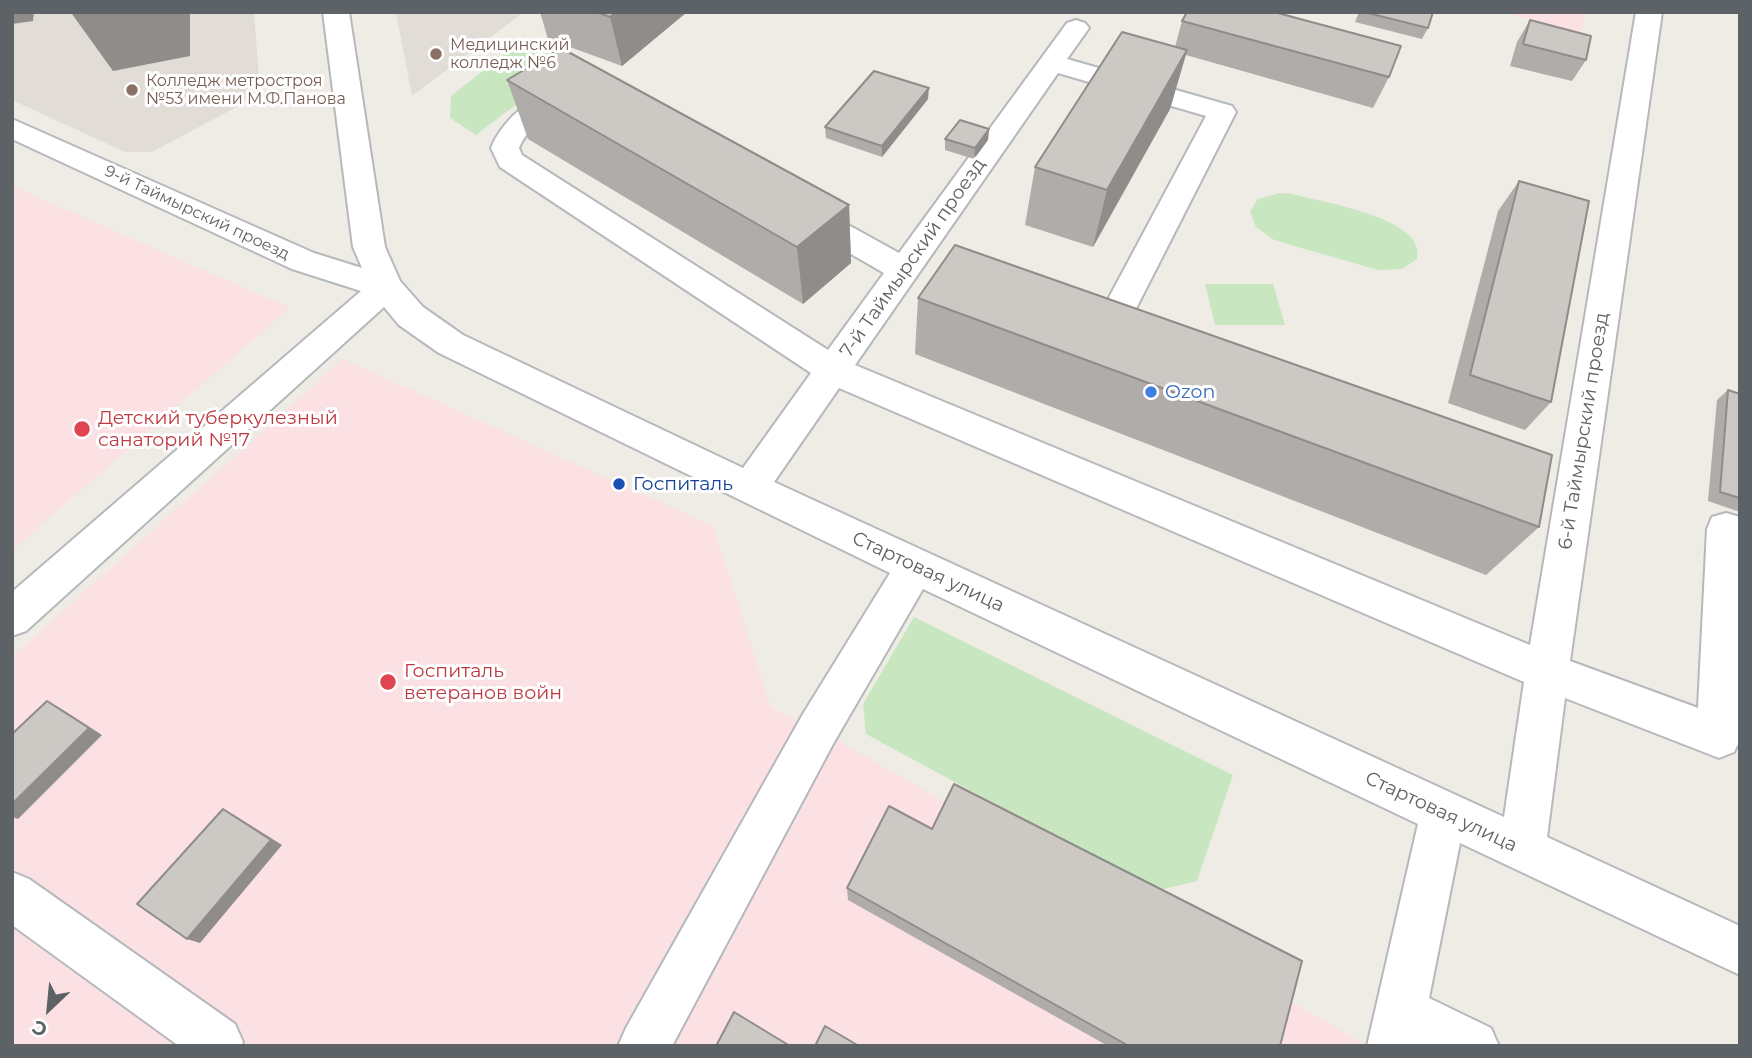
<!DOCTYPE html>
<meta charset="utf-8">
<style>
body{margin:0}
#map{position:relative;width:1752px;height:1058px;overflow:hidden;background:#efebe5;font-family:Montserrat,sans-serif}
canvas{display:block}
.frame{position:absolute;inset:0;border:14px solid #5c6265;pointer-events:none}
.north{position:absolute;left:14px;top:974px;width:70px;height:70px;-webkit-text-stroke:5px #fff;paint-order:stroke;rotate:206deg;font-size:19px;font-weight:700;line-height:28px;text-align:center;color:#5c6265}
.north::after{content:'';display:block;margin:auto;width:24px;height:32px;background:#5c6265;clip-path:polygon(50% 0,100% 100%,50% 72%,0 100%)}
</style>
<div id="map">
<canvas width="1752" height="1058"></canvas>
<div class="frame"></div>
<div class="north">С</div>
</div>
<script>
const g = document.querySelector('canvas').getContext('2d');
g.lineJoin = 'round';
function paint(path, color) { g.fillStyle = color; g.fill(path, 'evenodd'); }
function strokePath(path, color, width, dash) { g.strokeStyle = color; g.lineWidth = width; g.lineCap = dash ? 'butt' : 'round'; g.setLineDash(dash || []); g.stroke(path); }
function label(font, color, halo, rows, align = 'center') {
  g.font = font + ' Montserrat,sans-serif'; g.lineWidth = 6; g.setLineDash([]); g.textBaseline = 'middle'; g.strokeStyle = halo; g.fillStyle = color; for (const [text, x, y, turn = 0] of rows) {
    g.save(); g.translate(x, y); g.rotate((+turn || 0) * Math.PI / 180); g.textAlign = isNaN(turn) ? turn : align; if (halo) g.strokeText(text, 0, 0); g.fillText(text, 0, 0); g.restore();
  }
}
paint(new Path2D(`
 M12,12H254L259,80L242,104L152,152H125L12,100Z
 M396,12H524L412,96Z`), '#e1dcd6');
paint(new Path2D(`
 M1501,12H1586L1581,32Z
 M12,186L290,308L12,550Z
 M343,359L713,526L771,708L818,729L1368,1046H12V657Z`), '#fce1e4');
paint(new Path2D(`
 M520,42L555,54L563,69L476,135L450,118L451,96Z
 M1280,193L1292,194C1321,202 1428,218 1417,259L1402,269L1378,270L1274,240L1256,227L1250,211L1258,199Z
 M1205,284H1273L1285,325H1215Z
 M914,617L1233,775L1197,881L1156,891L866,734L863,704Z`), '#c8e7c1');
const minor = new Path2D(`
 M323,12H349L385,247L400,281L423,307L463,335L743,468L811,373L500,167L491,148C503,118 542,83 577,92L581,98C568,117 534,112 519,148L522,155L828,350L884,273L792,220L788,213L792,206L803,203L814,206L899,253L1067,23L1076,20L1085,23L1089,28L1067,59L1232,106L1236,112L1119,342L1107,345L1095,342L1090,333L1206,116L1058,73L855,365L1530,645L1636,12H1662L1570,661L1698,708L1707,529L1712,517L1726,513L1740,517V740L1734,752L1719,758L1565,698L1547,837L1740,926V975L1460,843L1429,998L1491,1028L1499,1046H1367L1418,824L923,589L833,744L672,1046H618L626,1028L803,714L890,573L439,353L399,325L384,307L26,631L12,636V592L361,291L292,269L12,139V119L314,253L362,268L353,247ZM839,388L1524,682L1504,817L774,482Z
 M12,872L29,879L235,1024L243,1042L241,1046H179L12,925Z`);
strokePath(minor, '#b5b9bc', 4);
paint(minor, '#fff');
paint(new Path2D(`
 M540,12H687L622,66L548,39Z
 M1359,12H1433L1428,28L1422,39L1355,22Z
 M1530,20L1586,60L1572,81L1510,66L1517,42Z
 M1182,21L1389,77L1373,108L1186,55L1170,109L1093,247L1025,225L1035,167L1175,47Z
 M507,80L849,205L851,263L803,304L528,139Z
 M928,99L882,157L826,138L825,127Z
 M989,129L988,140L974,159L945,150V139Z
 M1519,181L1551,402L1525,430L1448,403L1498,211Z
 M918,298L1539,527L1486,575L915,354Z
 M1728,390L1740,394V512L1708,501L1717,400Z
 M932,829L1280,1046H1108L848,900L847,888Z`), '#afaca9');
paint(new Path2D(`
 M12,12H34L33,21L12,24Z
 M84,12H190V56L113,71L72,14Z
 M616,12H687L622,66L610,17Z
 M1187,50L1170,109L1093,247L1107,190Z
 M929,88L928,99L882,157V146Z
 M989,129L988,140L974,159L975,148Z
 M849,205L851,263L803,304L797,247Z
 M47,701L60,708L102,735L18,819L12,817V804Z
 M223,809L234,815L282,845L200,943L187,939Z`), '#8f8c89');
const building = new Path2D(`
 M596,12H616L610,17Z
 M1187,12H1274L1401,46L1389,77L1182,21Z
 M1364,12H1433L1428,28Z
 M1530,20L1591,36L1586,60L1523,44Z
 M1122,32L1187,50L1107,190L1035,167Z
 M561,48L849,205L797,247L507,80Z
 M874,71L929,88L882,146L825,127Z
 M960,120L989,129L975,148L945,139Z
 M1519,181L1589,201L1551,402L1470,375Z
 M955,245L1552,455L1539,527L918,298Z
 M1728,390L1740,394V498L1720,492Z
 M47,701L89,728L12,804V734Z
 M954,784L1302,961L1280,1046H1129L847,888L889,806L932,829Z
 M223,809L271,840L187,939L137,904Z
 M734,1012L790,1046H716Z
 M825,1026L859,1046H815Z`);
paint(building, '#ccc8c4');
strokePath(building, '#8f8c89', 2);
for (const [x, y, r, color] of [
 [436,54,7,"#8d6e63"],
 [132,90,7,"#8d6e63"],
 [1151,392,7,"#3f7fe0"],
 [82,429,9,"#e0444e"],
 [619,484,7,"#1a4fb4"],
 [388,682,9,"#e0444e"]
]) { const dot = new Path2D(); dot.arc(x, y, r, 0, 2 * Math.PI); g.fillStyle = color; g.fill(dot); strokePath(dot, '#fff', 2.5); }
label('16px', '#785e54', '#fff', [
 ["Медицинский",450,45],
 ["колледж №6",450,63],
 ["Колледж метростроя",146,81],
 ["№53 имени М.Ф.Панова",146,99]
], 'left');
label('16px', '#5c6265', '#fff', [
 ["9-й Таймырский проезд",197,213,25]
]);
label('19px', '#5c6265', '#fff', [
 ["7-й Таймырский проезд",913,258,-55],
 ["6-й Таймырский проезд",1584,431,-81],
 ["Стартовая улица",928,572,25],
 ["Стартовая улица",1441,812,25]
]);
label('19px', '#366cbe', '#fff', [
 ["Ozon",1165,392]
], 'left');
label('19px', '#be3a42', '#fff', [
 ["Детский туберкулезный",98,418],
 ["санаторий №17",98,440],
 ["Госпиталь",404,671],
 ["ветеранов войн",404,693]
], 'left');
label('19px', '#164399', '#fff', [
 ["Госпиталь",633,484]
], 'left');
</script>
